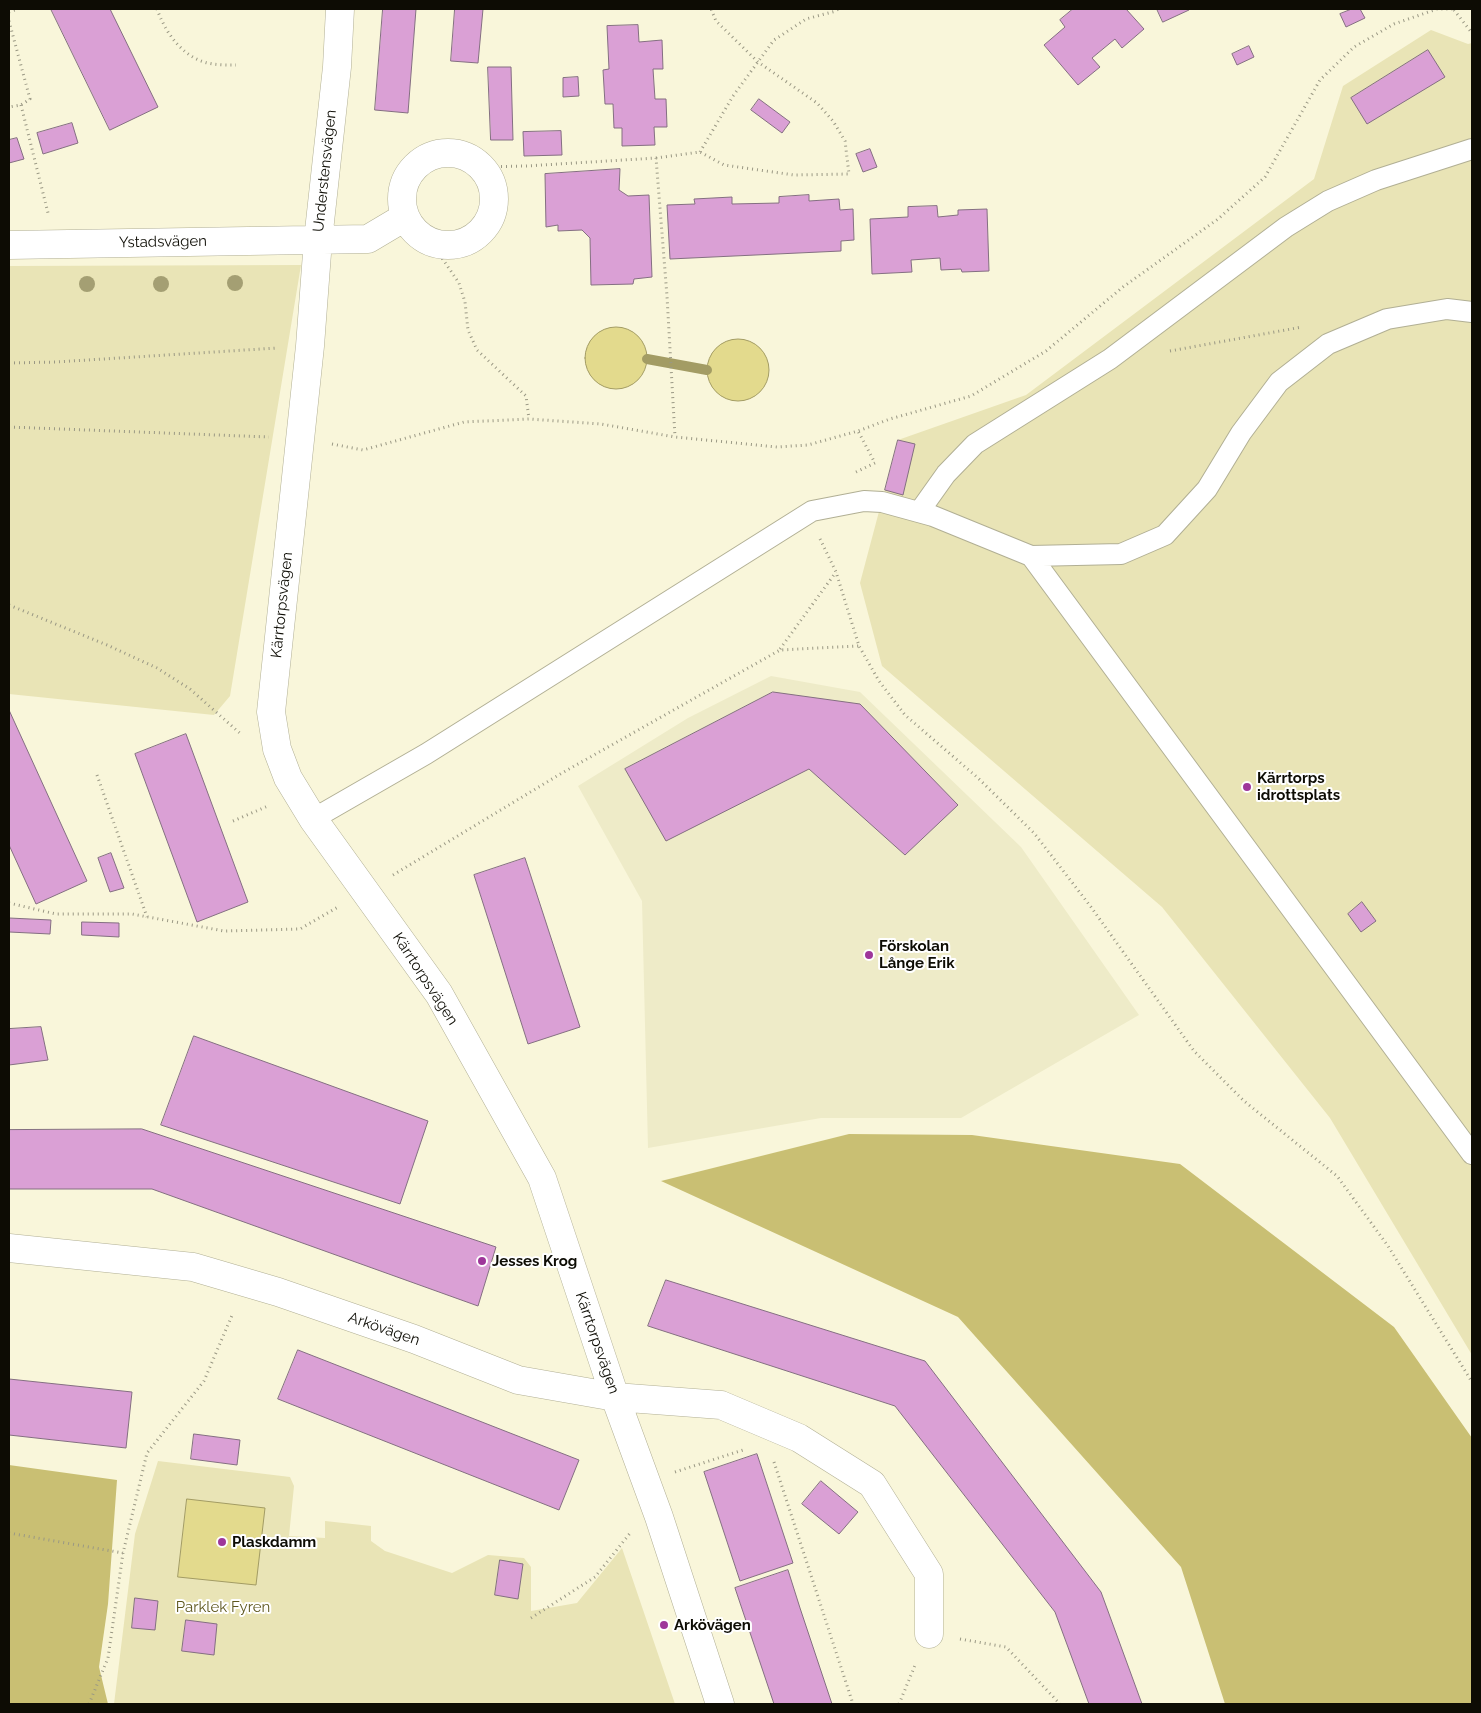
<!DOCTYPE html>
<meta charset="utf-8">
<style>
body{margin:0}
#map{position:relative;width:1481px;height:1713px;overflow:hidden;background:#f9f6da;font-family:Raleway,sans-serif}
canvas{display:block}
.frame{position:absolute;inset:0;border:10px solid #0d0c04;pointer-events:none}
</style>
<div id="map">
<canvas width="1481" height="1713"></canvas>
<div class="frame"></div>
</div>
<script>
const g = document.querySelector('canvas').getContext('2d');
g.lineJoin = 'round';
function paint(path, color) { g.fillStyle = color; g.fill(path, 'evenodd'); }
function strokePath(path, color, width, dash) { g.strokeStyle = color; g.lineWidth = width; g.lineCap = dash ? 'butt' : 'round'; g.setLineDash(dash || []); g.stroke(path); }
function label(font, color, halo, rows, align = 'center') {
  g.font = font + ' Raleway,sans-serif'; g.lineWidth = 4; g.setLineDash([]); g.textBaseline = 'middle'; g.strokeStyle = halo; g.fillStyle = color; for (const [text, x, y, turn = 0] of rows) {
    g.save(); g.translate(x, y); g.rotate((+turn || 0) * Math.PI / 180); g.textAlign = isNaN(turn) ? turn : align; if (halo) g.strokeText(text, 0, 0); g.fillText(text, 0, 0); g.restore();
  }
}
paint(new Path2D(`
 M771,676L860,692L1021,847L1139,1015L961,1118H821L648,1148L642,901L578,786L688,718Z`), '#eeebc8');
paint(new Path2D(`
 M1431,30L1468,44L1472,43V1355L1330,1118L1162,907L882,666L860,583L898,440L1026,395L1314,179L1343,86Z
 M301,265L230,696L214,715L9,694V266Z
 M158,1461L290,1477L294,1486L289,1536L325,1538V1521L371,1526V1541L385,1551L452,1573L488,1555L524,1558L531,1567V1611L577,1603L622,1548L675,1704H114L135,1534Z`), '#e9e4b6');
paint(new Path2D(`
 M849,1134L972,1135L1180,1164L1394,1327L1472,1438V1704H1225L1181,1567L958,1317L661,1181Z
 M9,1465L117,1480L108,1604L99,1667L108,1704H9Z`), '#c9bf73');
const water = new Path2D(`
 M585 358a31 31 0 1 1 62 0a31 31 0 1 1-62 0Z
 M707 370a31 31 0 1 1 62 0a31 31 0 1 1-62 0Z
 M187,1499L265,1508L256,1585L178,1577Z`);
paint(water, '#e3da8d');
strokePath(water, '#a39c64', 1);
strokePath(new Path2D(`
 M647,359L707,370`), '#a39c64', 10);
const building = new Path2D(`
 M51,9H110L158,107L110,130Z
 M383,9H416L408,113L375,110Z
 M455,9H483L478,63L451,61Z
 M1073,9H1126L1144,29L1122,48L1115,39L1092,58L1100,67L1078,85L1044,45L1065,27L1060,20Z
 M1157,9H1188L1189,10L1163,22Z
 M1352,9H1360L1365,18L1346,27L1340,14Z
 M638,25L639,42L662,40L663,69H653L655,99H666L667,127H654L655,145L622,146V128H614L613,104H605L603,70L609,69L607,26Z
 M1249,46L1254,57L1237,65L1232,54Z
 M1428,50L1445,77L1367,124L1351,98Z
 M488,67H511L513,140H491Z
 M578,77L579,96L563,97V78Z
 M759,99L790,122L782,133L751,110Z
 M72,123L78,143L43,154L37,133Z
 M561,131L562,155L524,156L523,132Z
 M17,138L24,159L9,163V140Z
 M870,149L877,167L863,172L856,154Z
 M620,169L619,190L628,196L649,195L652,277L634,279L633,284L591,285L590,238L582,230L558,231V225L546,227L545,174Z
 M809,195V201L839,199L840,210L853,209L854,240L841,241V251L670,259L667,205L695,204L694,199L732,197V204L779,203V197Z
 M937,206L938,217L958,215V210L987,209L989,271L962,272L961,269L941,270L940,258L911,260L912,272L872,274L870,219L908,217V207Z
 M898,440L915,444L903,495L885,490Z
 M773,692L860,704L958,805L905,855L809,769L666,841L625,769Z
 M9,710L87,881L36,904L9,845Z
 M186,734L248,902L197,922L135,754Z
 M111,853L124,888L110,892L98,858Z
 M525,858L580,1027L528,1044L474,875Z
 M1362,902L1376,921L1361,932L1348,914Z
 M9,918L51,920L50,934L9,932Z
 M82,922L119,923V937L82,935Z
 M41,1027L48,1060L9,1065V1029Z
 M194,1036L428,1121L400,1204L161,1125Z
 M142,1129L496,1247L478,1306L152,1189H9V1130Z
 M666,1280L925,1361L1101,1592L1142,1704H1089L1055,1612L895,1406L648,1326Z
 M298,1350L579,1460L559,1510L278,1399Z
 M9,1379L132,1392L126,1448L9,1435Z
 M194,1434L240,1440L237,1465L191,1459Z
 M757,1454L793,1563L740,1581L704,1472Z
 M821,1481L858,1512L839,1534L802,1504Z
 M500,1560L523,1564L518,1599L495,1595Z
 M788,1570L800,1608L832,1704H774L735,1588Z
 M135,1598L158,1601L155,1630L132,1628Z
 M186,1620L217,1624L214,1655L182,1651Z`);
paint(building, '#daa0d5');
strokePath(building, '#846f81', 1);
const service = new Path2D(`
 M919,512L946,474L975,444L1110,359L1286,227L1328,201L1376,180L1472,149
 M1031,556L1121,554L1165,535L1207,489L1241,433L1279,382L1328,344L1387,319L1447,309L1472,312
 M313,819L426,754L812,511L864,501L882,502L933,516L1031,556L1472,1154`);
const minor = new Path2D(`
 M340,9L337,67L318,240L310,346L271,712L277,749L288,778L313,819L439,994L542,1178L615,1397L659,1517L720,1704
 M402 199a46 46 0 1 1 92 0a46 46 0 1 1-92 0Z
 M9,245L368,239L405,217
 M9,1248L193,1267L278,1292L414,1339L518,1380L615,1397L721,1405L799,1438L872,1484L929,1574V1634`);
strokePath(service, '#b1af94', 22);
strokePath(minor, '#b1af94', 29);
strokePath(new Path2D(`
 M157,9C166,34 184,60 213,64C220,65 228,65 236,65
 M1454,10L1472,33
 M9,12L18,9
 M9,21L30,99L21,105L9,107
 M21,105L48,213
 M700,152L733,96L774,40L806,19L836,11L838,9
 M656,158L700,152L724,165L794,175L849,174L845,141L833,121L817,103L758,62L716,21L711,9
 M481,167L526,166L656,158L667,296L675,437
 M431,242L459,283L465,302L468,330L477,350L526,396L529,419
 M1170,351L1302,327
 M9,363L56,362L277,348
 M9,427L269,437
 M332,444L363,450L464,422L529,419L601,424L675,437L777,447L808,445L858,431L890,419L971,396L1046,351L1123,287L1218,219L1265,177L1320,80L1354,47L1394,24L1437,9H1456
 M856,472L875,463L858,431
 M820,539L836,572L859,646L879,681L905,715L978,778L1034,833L1091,907L1194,1051L1244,1101L1337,1176L1388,1246L1472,1382
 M9,605L107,645L157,668L190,689L242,735
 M780,649L836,572
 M97,775L147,917
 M233,821L268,806
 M393,875L562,773L780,650L859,646
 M9,903L56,914H132L224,931L300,929L338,907
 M774,1462L853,1704
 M675,1472L743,1450
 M9,1533L123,1553
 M531,1618L595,1577L631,1532
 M960,1639L1006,1647L1060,1704
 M89,1704L108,1658L123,1553L147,1453L204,1381L233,1313
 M899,1704L916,1663`), '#9a9884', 3, [1, 4]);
strokePath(service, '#fff', 20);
strokePath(minor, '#fff', 28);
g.fillStyle = '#a49f73';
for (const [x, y] of [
 [235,283],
 [87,284],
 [161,284]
]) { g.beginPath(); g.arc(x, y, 8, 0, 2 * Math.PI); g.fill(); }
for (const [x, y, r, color] of [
 [1247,787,5,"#9e369a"],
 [869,955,5,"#9e369a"],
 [482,1261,5,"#9e369a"],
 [222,1542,5,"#9e369a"],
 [664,1625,5,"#9e369a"]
]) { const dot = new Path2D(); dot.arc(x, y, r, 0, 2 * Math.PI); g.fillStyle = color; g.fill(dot); strokePath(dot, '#fff', 2); }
label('15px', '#0d0c04', '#fff', [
 ["Understensvägen",325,171,-84],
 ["Ystadsvägen",163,242,-1],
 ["Kärrtorpsvägen",282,605,-84],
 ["Kärrtorpsvägen",425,979,57],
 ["Arkövägen",384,1329,19],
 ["Kärrtorpsvägen",597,1343,71]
]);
label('bold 15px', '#0d0c04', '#fff', [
 ["Kärrtorps",1257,778],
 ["idrottsplats",1257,795],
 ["Förskolan",879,946],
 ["Långe Erik",879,963],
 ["Jesses Krog",492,1261],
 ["Plaskdamm",232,1542],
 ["Arkövägen",674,1625]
], 'left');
label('15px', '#5e571e', '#fff', [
 ["Parklek Fyren",223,1607]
]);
</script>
